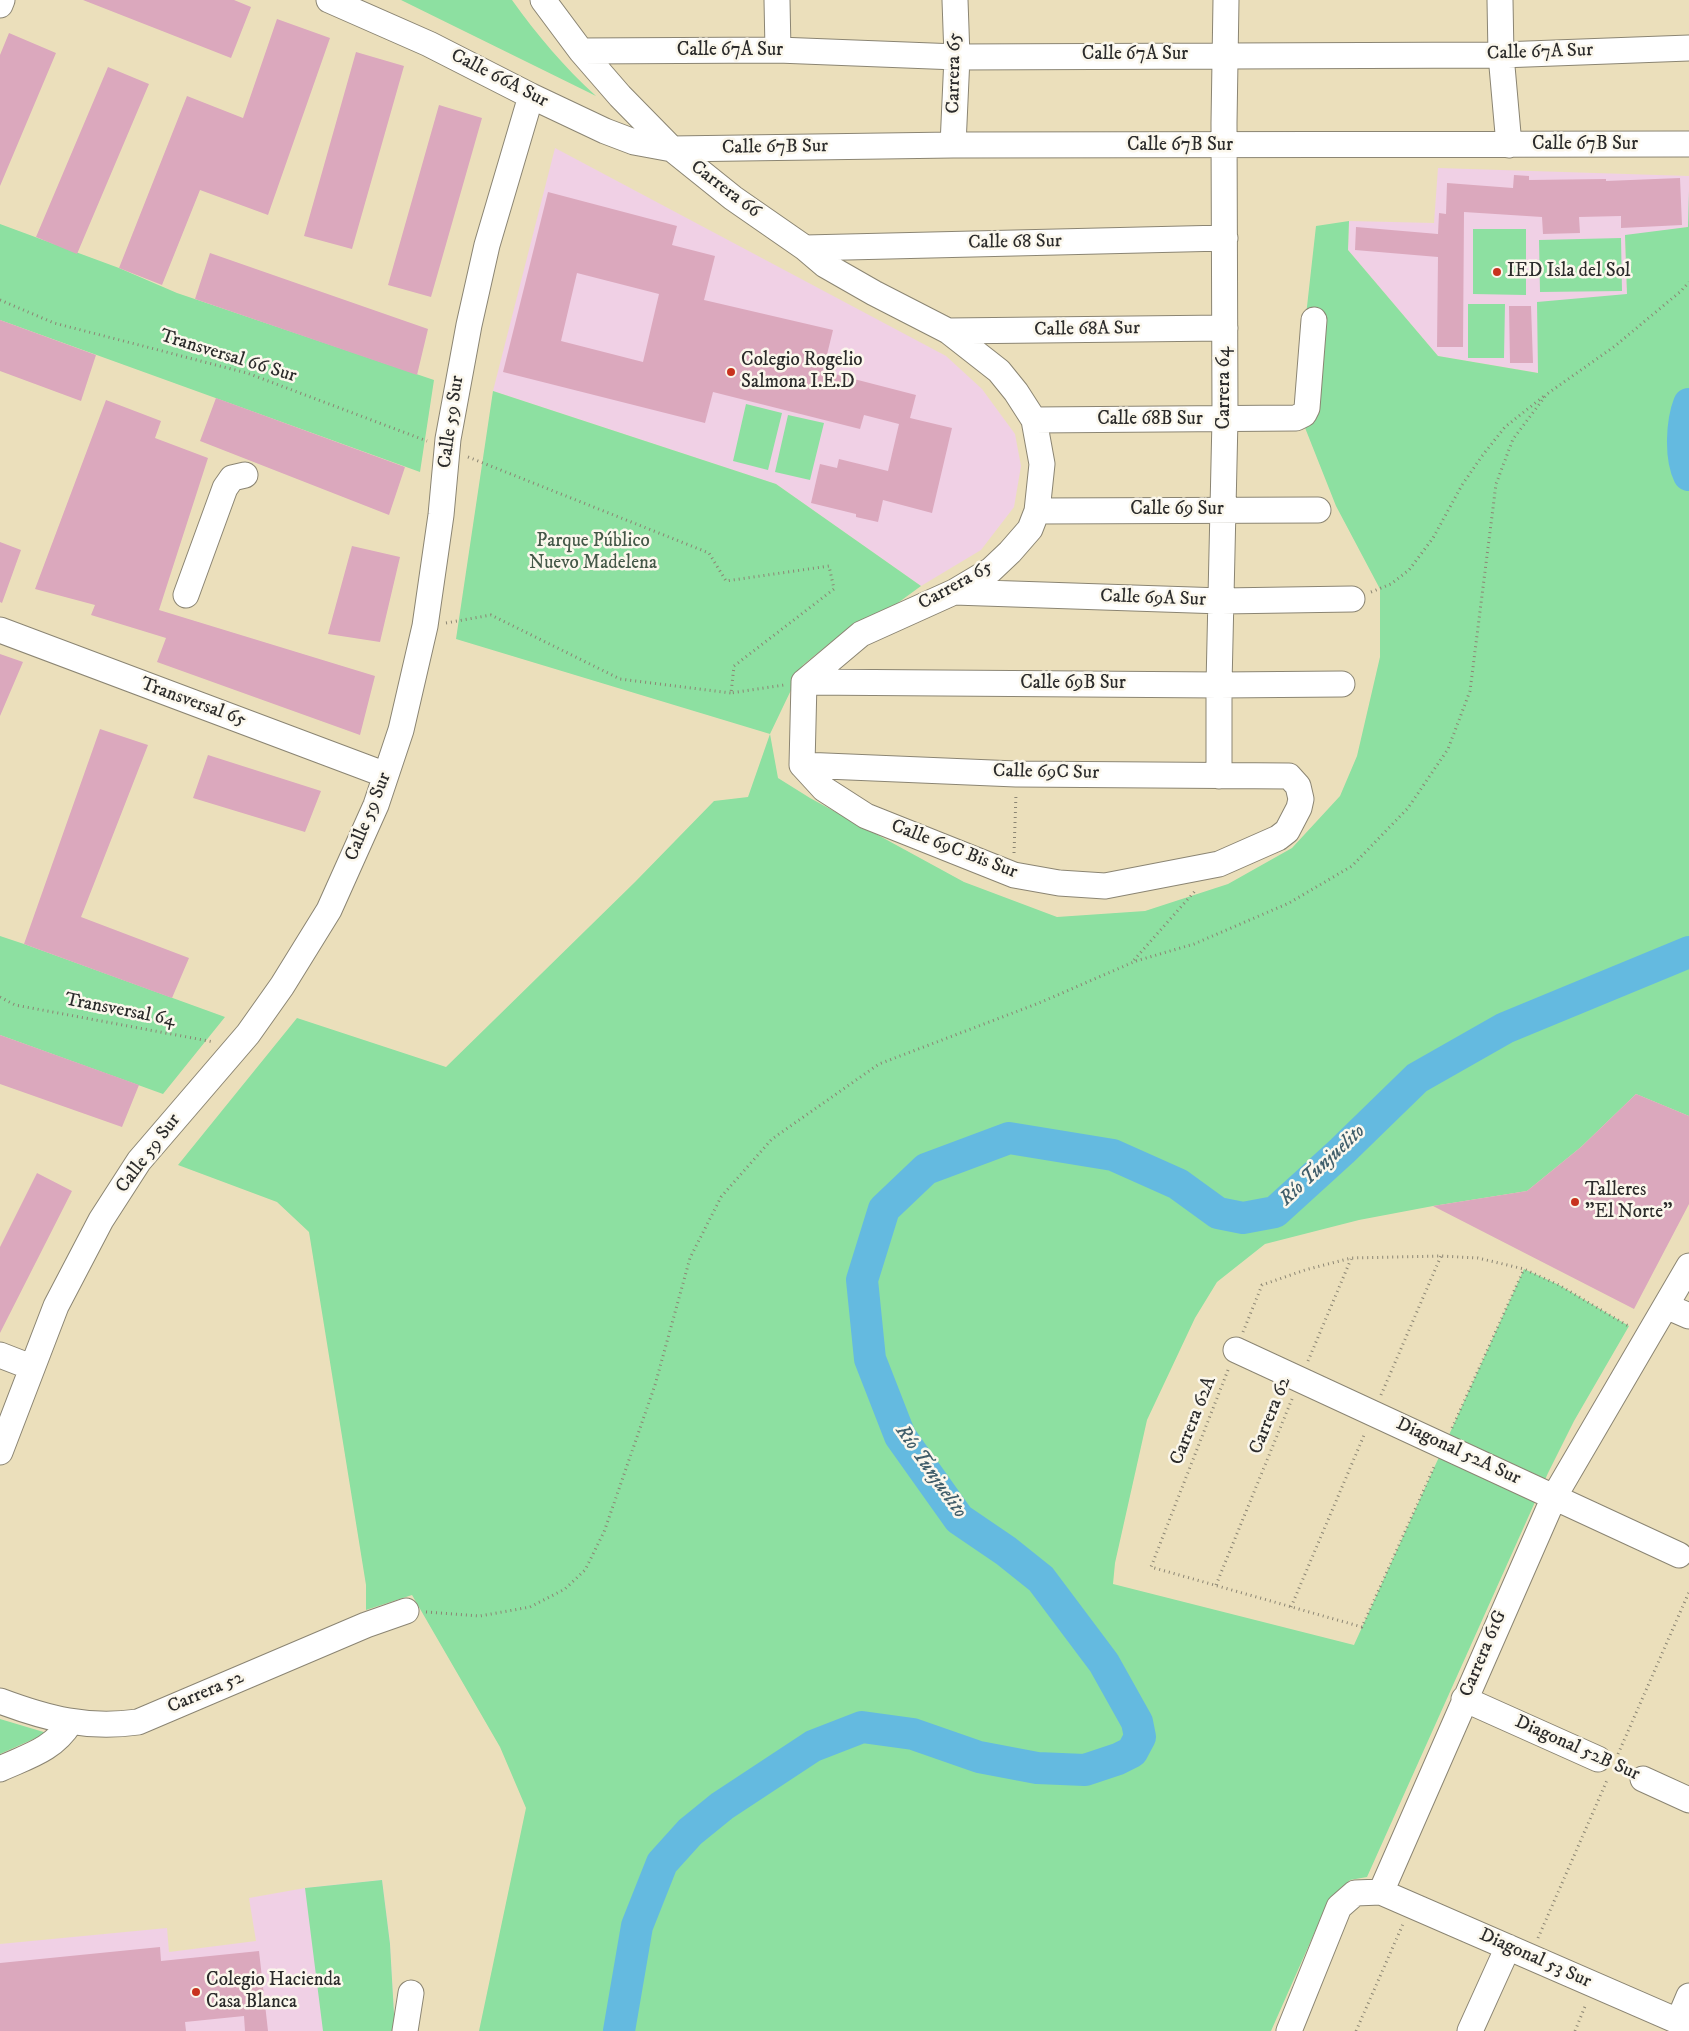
<!DOCTYPE html>
<meta charset="utf-8">
<style>
body{margin:0}
canvas{display:block;background:#ebdfbb}
</style>
<canvas width="1689" height="2031"></canvas>
<script>
const g = document.querySelector('canvas').getContext('2d');
g.lineJoin = 'round';
function paint(path, color) { g.fillStyle = color; g.fill(path, 'evenodd'); }
function strokePath(path, color, width, dash) { g.strokeStyle = color; g.lineWidth = width; g.lineCap = dash ? 'butt' : 'round'; g.setLineDash(dash || []); g.stroke(path); }
function label(font, color, halo, rows, align = 'center') {
  g.font = font + ' "IM FELL DW Pica",serif'; g.lineWidth = 5; g.setLineDash([]); g.textBaseline = 'middle'; g.strokeStyle = halo; g.fillStyle = color; for (const [text, x, y, turn = 0] of rows) {
    g.save(); g.translate(x, y); g.rotate((+turn || 0) * Math.PI / 180); g.textAlign = isNaN(turn) ? turn : align; if (halo) g.strokeText(text, 0, 0); g.fillText(text, 0, 0); g.restore();
  }
}
paint(new Path2D(`
 M555,148L946,356L982,389L1015,434L1021,466L1014,507L981,550L921,586L776,484L493,391Z
 M1438,168L1689,176V227L1625,236L1627,294L1539,373L1438,356L1348,250L1349,221L1434,223Z
 M382,1880L390,1944L395,2031H0V1944L167,1928L169,1952L256,1941L249,1898L305,1888Z`), '#f0d0e5');
paint(new Path2D(`
 M401,0H512C537,35 564,67 596,96Z
 M1689,191V1116L1636,1094L1581,1147L1527,1191L1433,1206L1359,1220L1265,1244L1217,1282L1195,1318L1147,1420L1115,1563L1113,1584L1354,1645L1524,1269L1559,1285L1629,1326L1574,1421L1548,1473L1367,1877L1350,1880L1328,1902L1271,2031H479L526,1808L500,1747L412,1595L366,1610V1585L309,1232L277,1202L178,1165L297,1018L446,1067L635,882L714,801L748,797L770,734L456,639L493,391L776,484L921,586L884,613L840,635L803,665L770,734L778,778L810,798L964,882L1057,917L1145,911L1228,884L1292,848L1340,796L1357,756L1380,657V589L1336,506L1296,405L1316,226L1349,221L1348,250L1438,356L1538,373L1537,302L1627,294L1625,235L1688,227Z
 M0,224L119,268L177,293L434,380L420,472L0,320Z
 M1473,229H1526V295L1473,294Z
 M1621,238L1622,291L1540,292L1539,240Z
 M1468,304H1505L1504,358H1468Z
 M746,404L782,413L768,470L733,461Z
 M788,415L824,423L810,480L775,472Z
 M0,936L24,944L225,1017L163,1094L0,1035Z
 M0,1719L47,1733L0,1754Z
 M382,1880L390,1944L395,2031H323L305,1888Z`), '#8de0a1');
strokePath(new Path2D(`
 M1689,404C1682,422 1680,457 1689,475
 M619,2031L637,1926L662,1863L690,1832L722,1806L813,1746L862,1727L913,1734L979,1757L1037,1768L1085,1770L1118,1759L1132,1752L1140,1737L1137,1722L1104,1663L1041,1579L1006,1551L959,1519L900,1436L870,1359L862,1280L884,1209L926,1169L1009,1138L1113,1155L1178,1184L1218,1213L1243,1218L1275,1212L1342,1151L1417,1078L1505,1028L1689,952`), '#64bae0', 32);
paint(new Path2D(`
 M83,0H234L251,7L231,58Z
 M277,19L330,38L268,215L200,190L162,285L119,268L187,96L243,118Z
 M9,33L56,53L0,186V55Z
 M356,52L404,66L352,249L304,236Z
 M108,67L149,84L77,254L36,237Z
 M439,105L482,118L431,297L388,285Z
 M1514,175L1529,176V180L1606,179V181L1680,178L1682,225L1621,228V216L1579,217L1580,233L1543,234L1542,217L1464,212L1463,347H1437L1438,257L1355,250L1356,227L1438,234L1439,213L1446,214L1447,183L1513,188Z
 M548,192L677,226L672,245L715,256L704,300L833,330L823,371L916,395L910,418L952,428L932,513L883,500L878,522L856,517V514L811,503L820,464L837,468L839,459L888,471L899,424L864,415L860,429L713,392L705,423L503,372ZM577,273L659,294L643,362L561,341Z
 M210,253L428,329L417,375L195,299Z
 M1509,306H1531L1533,363H1510Z
 M0,320L96,355L81,401L0,371Z
 M216,398L405,467L389,515L200,441Z
 M106,400L161,421L155,438L208,458L159,610L375,676L360,735L157,662L166,638L91,615L95,605L35,589Z
 M0,542L21,550L2,603L0,602Z
 M352,546L400,557L380,642L328,634Z
 M0,654L23,662L0,716Z
 M100,729L148,745L81,917L189,958L172,998L24,944Z
 M208,755L321,791L305,832L193,798Z
 M0,1035L139,1085L122,1127L0,1084Z
 M1636,1094L1689,1116V1204L1634,1309L1433,1206L1527,1191L1581,1147Z
 M37,1173L72,1191L0,1333V1247Z
 M160,1947L161,1961L259,1951L268,2031H245L244,2016L185,2022L186,2031H0V1963Z`), '#dba8bd');
const minor = new Path2D(`
 M329,0L429,44L531,96L605,131L634,142L672,149L953,145L1689,144
 M543,0L581,51L620,96L672,149L733,198L805,248L825,265L874,293L948,331L999,371L1016,392L1034,420L1042,464L1037,511L1030,529L1010,552L991,570L954,592L861,634L804,682
 M777,0L778,50
 M1500,0L1501,55L1509,145
 M0,5L2,0
 M581,51L778,50L957,57L1501,55L1689,48
 M953,145L957,57L955,0
 M805,248L1225,238
 M948,331L1225,328
 M1034,420L1296,418L1304,414L1307,408L1314,320
 M1037,511L1318,510
 M954,592L1222,601L1352,599
 M186,595L225,488L232,478L245,475
 M0,630L386,775
 M804,682L1219,685L1342,684
 M802,765L1016,774L1289,776L1298,786L1301,799L1299,808L1287,831L1278,838L1219,864L1105,886L1059,883L1014,875L866,816L824,789L802,765L804,682
 M1219,776V685L1225,419L1224,123L1226,0
 M1666,1306L1689,1316
 M1236,1350L1679,1555
 M0,1355L31,1367
 M0,1452L56,1306L101,1220L139,1161L248,1034L282,986L329,910L376,805L401,730L425,626L441,515L448,439L469,325L487,245L531,96
 M1464,1699L1598,1759
 M0,1701C48,1719 87,1729 138,1722L366,1625L406,1611
 M0,1769C28,1756 53,1750 70,1723
 M1643,1779L1689,1800
 M1381,1892L1554,1497L1689,1266
 M1678,2022L1689,1996
 M405,2031L411,1993
 M1289,2031L1339,1907L1355,1893L1381,1892L1689,2026
 M1470,2031L1508,1947`);
strokePath(minor, '#8b8573', 27);
strokePath(new Path2D(`
 M0,300L54,323L247,373L427,441
 M468,457L709,553L726,581L829,566L834,589L734,666L731,693L784,685
 M1371,592L1391,584L1409,570L1433,538L1462,485L1482,456L1505,427L1544,396
 M446,623L491,615L620,679L731,693
 M1014,853L1016,794
 M1134,960L1196,890
 M0,997L15,1005L214,1042
 M1243,1332L1262,1285L1305,1270L1351,1258L1441,1256L1478,1258L1524,1269L1559,1285L1630,1327
 M1308,1361L1351,1259
 M1228,1370L1151,1567L1362,1627L1435,1465
 M1381,1395L1441,1256
 M1452,1428L1524,1269
 M1216,1585L1292,1399
 M1291,1607L1365,1433
 M426,1612L480,1616L530,1607L565,1589L585,1570L604,1532L655,1385L690,1258L721,1197L772,1139L879,1064L1039,1003L1136,961L1194,944L1289,903L1352,866L1408,808L1448,749L1470,691L1496,484L1513,439L1547,394L1615,346L1681,291L1689,282
 M1618,1754L1689,1592
 M1538,1938L1608,1778
 M1356,2031L1403,1924
 M1575,2031L1586,2004`), '#8b8573', 3, [1, 4]);
strokePath(minor, '#fff', 25);
for (const [x, y, r, color] of [
 [1497,272,5,"#c8321e"],
 [731,372,5,"#c8321e"],
 [1575,1202,5,"#c8321e"],
 [196,1992,5,"#c8321e"]
]) { const dot = new Path2D(); dot.arc(x, y, r, 0, 2 * Math.PI); g.fillStyle = color; g.fill(dot); strokePath(dot, '#fbf7ec', 2); }
label('19px', '#2b2b2b', '#fbf7ec', [
 ["Calle 67A Sur",730,51],
 ["Calle 67A Sur",1540,53,-2],
 ["Calle 67A Sur",1135,55],
 ["Carrera 65",955,73,-89],
 ["Calle 66A Sur",499,79,27],
 ["Calle 67B Sur",1585,145],
 ["Calle 67B Sur",1180,146],
 ["Calle 67B Sur",775,148,-1],
 ["Carrera 66",725,190,37],
 ["Calle 68 Sur",1015,243,-1],
 ["Calle 68A Sur",1087,330,-1],
 ["Transversal 66 Sur",228,357,17],
 ["Carrera 64",1225,388,-90],
 ["Calle 68B Sur",1150,420],
 ["Calle 59 Sur",452,422,-82],
 ["Calle 69 Sur",1177,510],
 ["Carrera 65",956,586,-29],
 ["Calle 69A Sur",1153,599,2],
 ["Calle 69B Sur",1073,684],
 ["Transversal 65",193,703,20],
 ["Calle 69C Sur",1046,773,1],
 ["Calle 59 Sur",369,817,-68],
 ["Calle 69C Bis Sur",954,850,21],
 ["Transversal 64",120,1011,11],
 ["Calle 59 Sur",149,1154,-53],
 ["Carrera 62",1271,1416,-68],
 ["Carrera 62A",1194,1421,-68],
 ["Diagonal 52A Sur",1458,1452,25],
 ["Carrera 61G",1484,1654,-67],
 ["Carrera 52",206,1693,-23],
 ["Diagonal 52B Sur",1577,1749,24],
 ["Diagonal 53 Sur",1535,1959,24]
]);
label('19px', '#2b2b2b', '#fbf7ec', [
 ["IED Isla del Sol",1507,272],
 ["Colegio Rogelio",741,361],
 ["Salmona I.E.D",741,383],
 ["Talleres",1585,1191],
 ["\"El Norte\"",1585,1213],
 ["Colegio Hacienda",206,1981],
 ["Casa Blanca",206,2003]
], 'left');
label('19px', '#445848', '#fbf7ec', [
 ["Parque Público",593,542],
 ["Nuevo Madelena",593,564]
]);
label('italic 20px', '#3f5d6a', '#fbf7ec', [
 ["Río Tunjuelito",1323,1166,-43],
 ["Río Tunjuelito",930,1472,55]
]);
</script>
